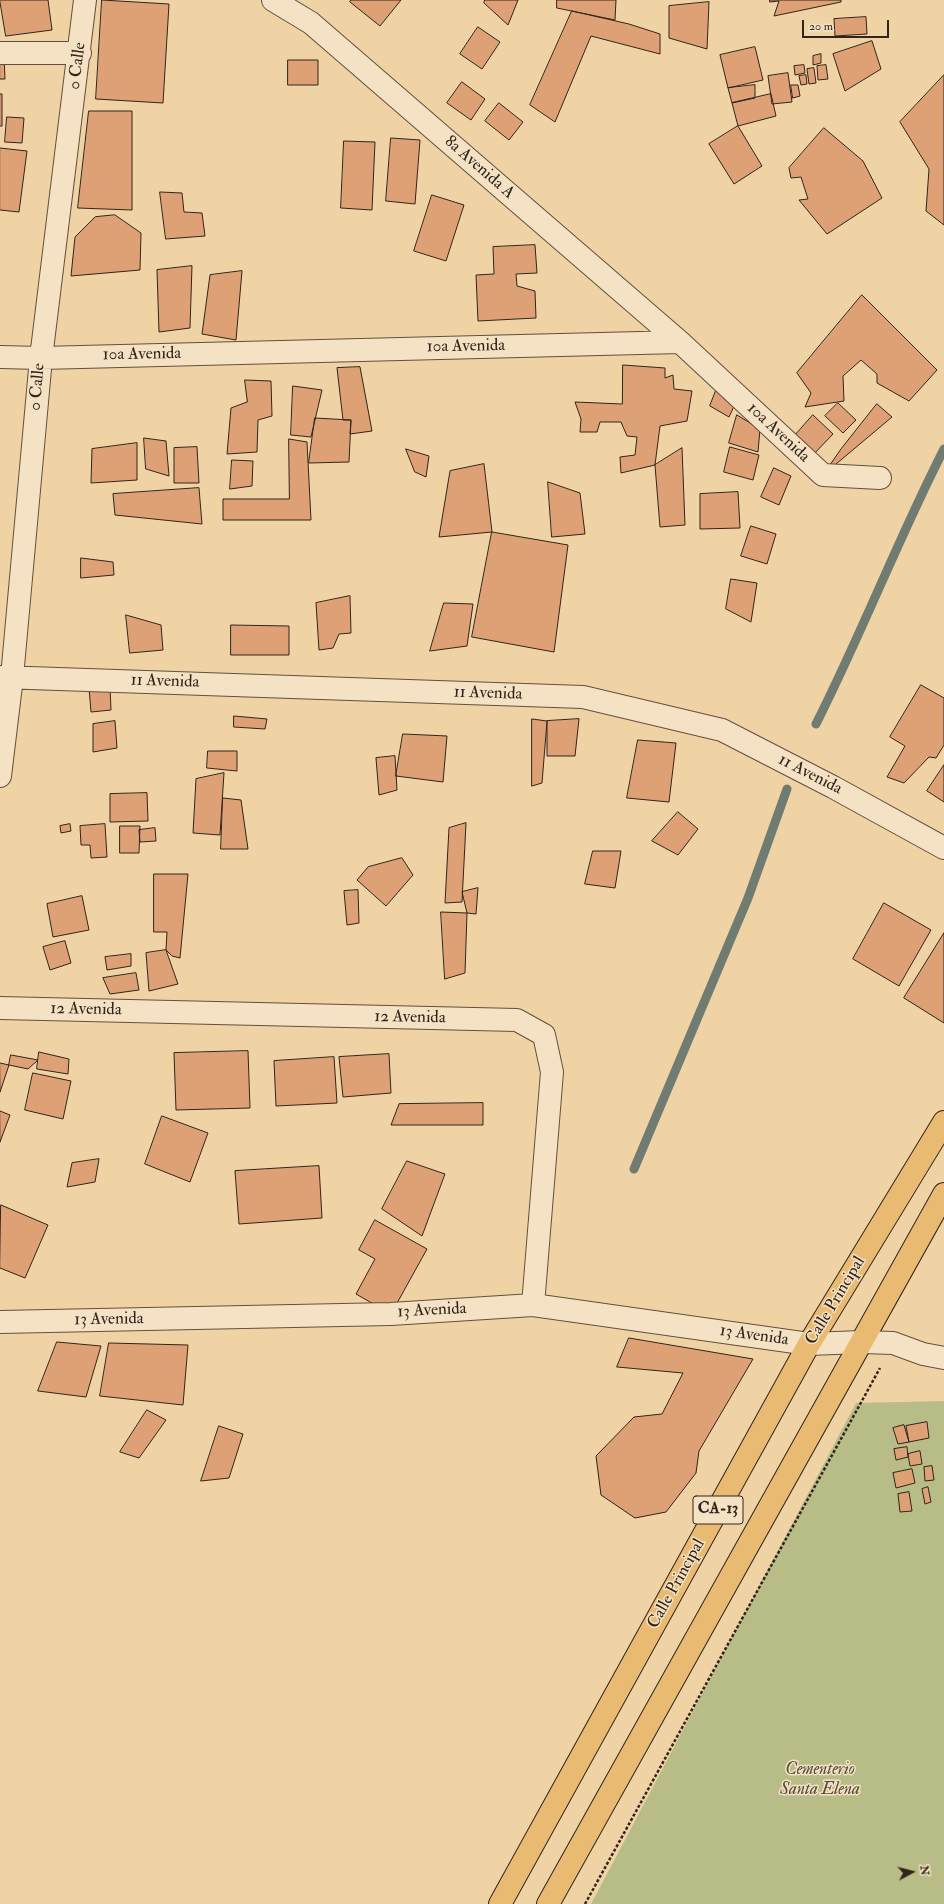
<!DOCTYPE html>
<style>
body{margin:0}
#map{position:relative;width:944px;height:1904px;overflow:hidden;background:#f0d3a5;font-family:"IM FELL Double Pica",serif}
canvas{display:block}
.north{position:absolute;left:892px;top:1852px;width:40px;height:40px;-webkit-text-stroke:3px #f5e2c4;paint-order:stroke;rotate:83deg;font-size:11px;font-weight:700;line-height:16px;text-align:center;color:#31241c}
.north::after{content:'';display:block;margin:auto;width:14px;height:18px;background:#31241c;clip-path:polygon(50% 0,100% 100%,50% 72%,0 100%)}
.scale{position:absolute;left:802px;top:20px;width:87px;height:18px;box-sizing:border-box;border:2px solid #31241c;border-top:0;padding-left:5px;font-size:12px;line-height:14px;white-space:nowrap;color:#31241c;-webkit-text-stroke:3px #f5e2c4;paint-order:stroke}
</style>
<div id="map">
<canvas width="944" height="1904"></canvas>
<div class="north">N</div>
<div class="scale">20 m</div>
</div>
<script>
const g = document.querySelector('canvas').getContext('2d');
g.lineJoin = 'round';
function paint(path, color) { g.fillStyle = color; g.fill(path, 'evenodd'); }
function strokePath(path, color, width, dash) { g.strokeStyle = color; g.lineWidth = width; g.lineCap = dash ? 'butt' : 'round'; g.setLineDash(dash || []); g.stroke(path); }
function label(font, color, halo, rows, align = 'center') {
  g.font = font + ' "IM FELL Double Pica",serif'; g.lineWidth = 3; g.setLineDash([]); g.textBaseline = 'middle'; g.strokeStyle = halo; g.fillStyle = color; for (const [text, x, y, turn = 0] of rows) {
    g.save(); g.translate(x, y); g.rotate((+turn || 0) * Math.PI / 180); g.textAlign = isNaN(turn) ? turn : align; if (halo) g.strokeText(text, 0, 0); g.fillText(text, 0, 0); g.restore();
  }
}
paint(new Path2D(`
 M944,1401V1904H591L856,1403Z`), '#b8bc87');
strokePath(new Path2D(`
 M816,724C862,633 898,539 944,449
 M634,1169L748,898L787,789`), '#707c71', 9);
const building = new Path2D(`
 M0,0H48L52,30L6,36Z
 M102,0L169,4L163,103L96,99Z
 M351,0H401L380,26L350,2Z
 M485,0H518L508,25L484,3Z
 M557,0H616L615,20L557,8Z
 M770,0H841V2L774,16L779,1L770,2Z
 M709,2L707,49L669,38V6Z
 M572,11L629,24L660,34V54L591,36L555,122L530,105Z
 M866,17L867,34L835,36L834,19Z
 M478,27L500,42L482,69L460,54Z
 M872,41L881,69L845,91L833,54Z
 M755,47L763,80L728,88L720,55Z
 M821,54V63L813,65V56Z
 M0,57H4L5,79H0Z
 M288,60H318V85H288Z
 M804,65L805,73L795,75L794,66Z
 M826,65L828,79L818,80L817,66Z
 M814,68L816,83L809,84L807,69Z
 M788,73L792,102L772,104L768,76Z
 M806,75L807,84L801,85L799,76Z
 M944,75V225L926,211L929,169L900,122Z
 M462,82L485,99L471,120L447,103Z
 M755,85V98L732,103L728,88Z
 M791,85H798L800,96L793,98Z
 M0,94H2V126H0Z
 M771,94L776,116L738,126L732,103Z
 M499,103L523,122L509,140L485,121Z
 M89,111H132V210L78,208Z
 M7,117L24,118L22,143L5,142Z
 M738,126L762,166L734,184L709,144Z
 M824,128L863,161L882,198L827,234L799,200L808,199L801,177L791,178L789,168Z
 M391,138L420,140L415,204L386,201Z
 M344,141L375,142L372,210L341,208Z
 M0,148L27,151L19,212L0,210Z
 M160,192L182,193L184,212L202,213L205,236L166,239Z
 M432,195L464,205L446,261L414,251Z
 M115,215L141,233L140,270L71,276L75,237L95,217Z
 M535,245L537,273L516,274L517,286L535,291L536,318L478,321L476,275L494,274L493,247Z
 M192,266L190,328L159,332L157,270Z
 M242,271L236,340L202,334L210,275Z
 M862,295L937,370L909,401L877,383V374L861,360L843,376L844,401L805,407L811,393L797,373Z
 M623,365L665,368V378L673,375L674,389L692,391L687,421L660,426L655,465L621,473L620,457L635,455L637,437L627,436L621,422H600L597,432H580L581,419L575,402L622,404Z
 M360,367L372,431L350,434L351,420H343L337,368Z
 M245,380L271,381L272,416L258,420L257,452L227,454L231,408L247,402Z
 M293,386L322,390L311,437L291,435Z
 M717,388L736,402L729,417L710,406Z
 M838,403L856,420L843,433L825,416Z
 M877,404L892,417L823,475L841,449Z
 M737,415L760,429L758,452L729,443Z
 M813,415L833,434L811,457L792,439Z
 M315,418L351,420L349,462L309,463Z
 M144,438L166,441L169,476L146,469Z
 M289,439L307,442L311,520H223V499H289Z
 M137,443V480L91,483L92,449Z
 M197,447L199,483H174V448Z
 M730,447L759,455L753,480L724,472Z
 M682,448L685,525L660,527L655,465Z
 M406,449L429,456L426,477L415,472Z
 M232,460L253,461L252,486L230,489Z
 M484,464L492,532L439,537L450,471Z
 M774,468L791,476L779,505L761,497Z
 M548,482L580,493L585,534L552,537Z
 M199,488L202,524L115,515L113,494Z
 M738,492L740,528L700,529V494Z
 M751,526L776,534L767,564L741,556Z
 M492,532L568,545L554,652L472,637Z
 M81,558L113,562L114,575L81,578Z
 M731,579L757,583L751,622L726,609Z
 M350,596L351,633L339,634L333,648L319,650L316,603Z
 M444,603L473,604L467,646L430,651Z
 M126,615L161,625L163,650L130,653Z
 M231,625L289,626V655H231Z
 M921,685L944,698V745L936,758L929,757L904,783L887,777L905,746L890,737Z
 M110,687L111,710L91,712L89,688Z
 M234,716L267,719L265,729L234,727Z
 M532,719L547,721L542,783L532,786Z
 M579,719L575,756H547V721Z
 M115,721L117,748L93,752V724Z
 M403,734L447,736L443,782L396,776Z
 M638,740L676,743L669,802L627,798Z
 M208,751H237V771L207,768Z
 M395,756L397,790L379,795L376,758Z
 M944,765V802L927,791Z
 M224,773L220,835L193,833L196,779Z
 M147,793L148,821L110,822V794Z
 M223,798L241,800L248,849H221Z
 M678,812L698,829L678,855L652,841Z
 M466,823L462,902L445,903L449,828Z
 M70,824L71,831L61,833L60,826Z
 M105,824L107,857L91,858L90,845H81L80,826Z
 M120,826H140L139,853H120Z
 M155,828L156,841L140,842L139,830Z
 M593,851H621L615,888L585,884Z
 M402,858L413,875L386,906L357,880L368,867Z
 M154,874H188L180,958L172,956L166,950L167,932H154Z
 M478,888L476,914L467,913L462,892Z
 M358,890L359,923L347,925L344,891Z
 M82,896L89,930L53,937L47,904Z
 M884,903L931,930L899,986L853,959Z
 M441,912L467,913L465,973L445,979Z
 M944,933V1023L904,998Z
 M65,941L71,963L50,970L43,947Z
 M166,950L178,984L149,991L146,953Z
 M131,954V966L107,970L105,957Z
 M136,973L139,990L110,994L103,978Z
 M248,1051L250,1108L176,1110L174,1053Z
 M39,1052L69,1059L68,1074L37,1069Z
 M389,1054L391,1093L343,1097L339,1057Z
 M11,1055L38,1060L28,1069L9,1065Z
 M334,1057L337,1103L276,1106L274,1061Z
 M0,1063L9,1065L0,1092Z
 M33,1073L71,1081L63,1119L25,1110Z
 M483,1103V1125H391L399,1104Z
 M0,1111L10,1115L0,1142Z
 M162,1116L208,1133L190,1182L145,1164Z
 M99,1159L95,1182L67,1187L72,1163Z
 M407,1161L445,1174L422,1236L382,1209Z
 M319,1166L322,1218L239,1224L235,1171Z
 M1,1205L48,1225L25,1278L0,1268Z
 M375,1220L427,1249L391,1314L356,1294L375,1259L359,1250Z
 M629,1338L753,1359L699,1451L696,1473L666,1512L635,1518L601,1495L596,1456L634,1417L662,1414L683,1373L617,1367Z
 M57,1342L101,1346L86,1397L38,1391Z
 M109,1343L188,1345L183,1405L100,1396Z
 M147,1410L166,1420L139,1458L120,1452Z
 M927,1422L929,1438L909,1442L906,1426Z
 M904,1425L909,1442L898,1444L893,1428Z
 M219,1426L243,1434L229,1478L201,1481Z
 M907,1447L908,1457L896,1460L894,1449Z
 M920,1451L922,1464L910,1466L908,1454Z
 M932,1466L934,1480L925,1481L924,1467Z
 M912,1469L915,1483L896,1488L893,1473Z
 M928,1487L931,1502L925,1504L922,1489Z
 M909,1492L912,1511L900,1512L898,1494Z`);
paint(building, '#dea176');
strokePath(building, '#31241c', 1);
const minor = new Path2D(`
 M273,0L311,23L680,342
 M0,53H80
 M0,357L41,358L680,342L823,475L880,478
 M0,677L583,697L722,730L833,787L944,848
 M0,776L12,677L41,358L85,0
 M0,1008L517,1020L544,1035L552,1072L533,1305
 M0,1322L391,1314L533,1305L809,1344L862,1342L893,1343L923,1354L944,1358`);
const primary = new Path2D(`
 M500,1904L809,1344L944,1122
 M548,1904L944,1194`);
strokePath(minor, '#61503e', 24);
strokePath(primary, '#31241c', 24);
strokePath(new Path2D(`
 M585,1904L880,1368`), '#31241c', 2.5, [3, 2]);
strokePath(minor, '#f5e2c4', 22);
strokePath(primary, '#e8ba72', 22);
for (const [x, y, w] of [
 [718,1510,50]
]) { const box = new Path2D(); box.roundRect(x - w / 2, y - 14, w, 28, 3); g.fillStyle = '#f5e2c4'; g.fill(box); strokePath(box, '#31241c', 1); }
label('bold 16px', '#31241c', null, [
 ["CA-13",718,1510]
]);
label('17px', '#31241c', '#f5e2c4', [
 ["0 Calle",78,66,-83],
 ["8a Avenida A",479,168,41],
 ["10a Avenida",466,347,-1],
 ["10a Avenida",142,355,-1],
 ["0 Calle",38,387,-85],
 ["10a Avenida",778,433,43],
 ["11 Avenida",165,682,2],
 ["11 Avenida",488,694,2],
 ["11 Avenida",810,775,27],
 ["12 Avenida",86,1010,1],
 ["12 Avenida",410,1018,1],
 ["Calle Principal",836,1301,-59],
 ["13 Avenida",432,1311,-3],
 ["13 Avenida",109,1320,-1],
 ["13 Avenida",754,1336,8],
 ["Calle Principal",677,1584,-61]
]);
label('italic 17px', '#534a37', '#f5e2c4', [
 ["Cementerio",820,1770],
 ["Santa Elena",820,1790]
]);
</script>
